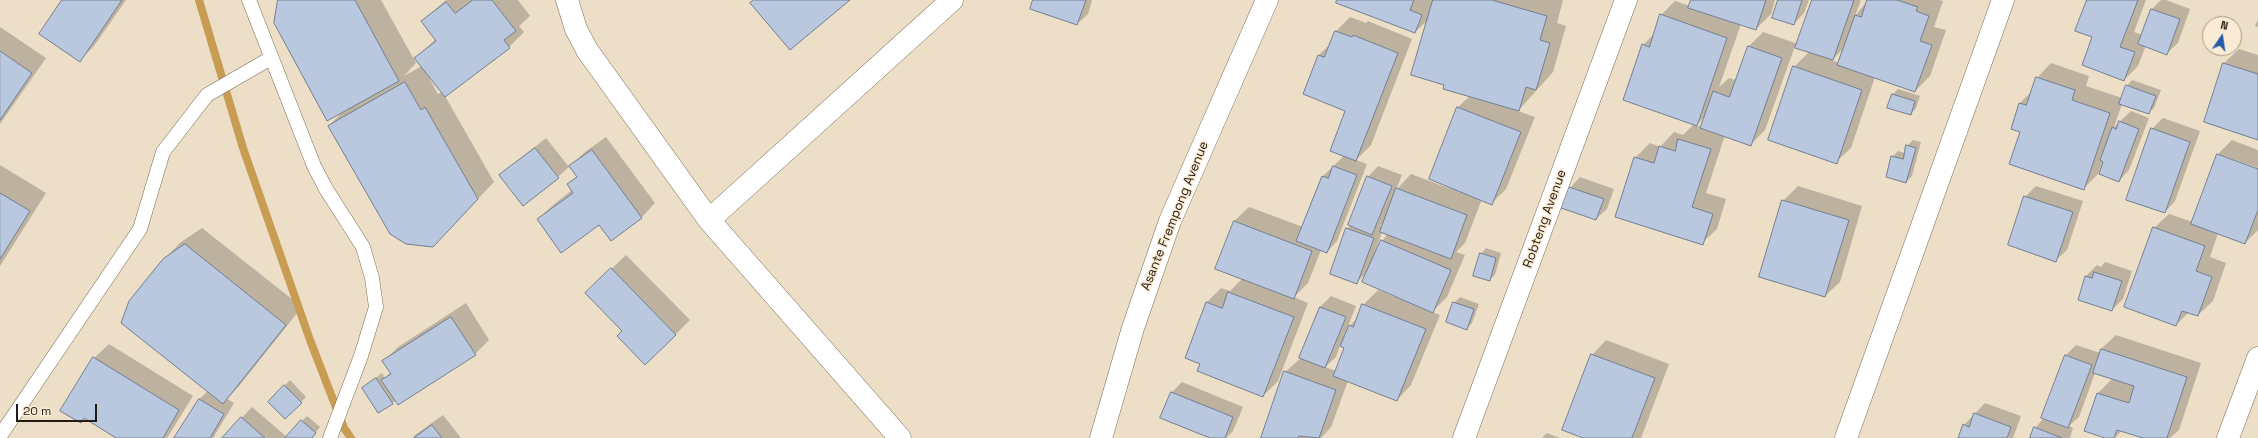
<!DOCTYPE html>
<style>
body{margin:0}
#map{position:relative;width:2258px;height:438px;overflow:hidden;background:#eddec7;font-family:"Space Grotesk",sans-serif}
canvas{display:block}
.north{position:absolute;left:2202px;top:16px;width:40px;height:40px;box-sizing:border-box;background:#fbebd4;border:1px solid #a49887;border-radius:50%;rotate:13deg;font-size:11px;font-weight:700;line-height:16px;text-align:center;color:#211b13}
.north::after{content:'';display:block;margin:auto;width:14px;height:18px;background:#205bac;clip-path:polygon(50% 0,100% 100%,50% 72%,0 100%)}
.scale{position:absolute;left:16px;top:404px;width:81px;height:18px;box-sizing:border-box;border:2px solid #211b13;border-top:0;padding-left:5px;font-size:12px;line-height:14px;white-space:nowrap;color:#211b13;-webkit-text-stroke:3px #fbebd4;paint-order:stroke}
</style>
<div id="map">
<canvas width="2258" height="438"></canvas>
<div class="north">N</div>
<div class="scale">20 m</div>
</div>
<script>
const g = document.querySelector('canvas').getContext('2d');
g.lineJoin = 'round';
function paint(path, color) { g.fillStyle = color; g.fill(path, 'evenodd'); }
function strokePath(path, color, width, dash) { g.strokeStyle = color; g.lineWidth = width; g.lineCap = dash ? 'butt' : 'round'; g.setLineDash(dash || []); g.stroke(path); }
function label(font, color, halo, rows, align = 'center') {
  g.font = font + ' "Space Grotesk",sans-serif'; g.lineWidth = 3; g.setLineDash([]); g.textBaseline = 'middle'; g.strokeStyle = halo; g.fillStyle = color; for (const [text, x, y, turn = 0] of rows) {
    g.save(); g.translate(x, y); g.rotate((+turn || 0) * Math.PI / 180); g.textAlign = isNaN(turn) ? turn : align; if (halo) g.strokeText(text, 0, 0); g.fillText(text, 0, 0); g.restore();
  }
}
paint(new Path2D(`
 M64,0H126L94,46L79,61Z
 M279,0H381L416,63L404,76L422,66L415,58L436,39L422,21L446,0H518L530,16L519,26L524,32L509,47L445,96L494,182L450,228L329,126L343,111ZM429,75L442,92L438,94L428,76Z
 M1034,0H1092L1088,14L1077,24Z
 M1338,0H1563L1557,23L1566,26L1553,72L1518,111L1535,117L1506,189L1492,203L1482,199L1465,243L1456,252L1465,255L1447,297L1432,312L1440,315L1411,385L1397,400L1348,381L1331,427L1321,438H1262L1285,372L1301,358L1320,307L1331,296L1356,306L1347,329L1358,317L1363,305L1378,290L1395,297V295L1368,271L1357,282L1347,229L1351,225L1368,177L1378,166L1402,175L1396,190L1411,174L1451,189L1452,188L1430,179L1458,107L1470,96L1445,85L1429,19L1415,32ZM1385,221L1383,227L1380,226ZM1382,232L1388,234L1382,241L1376,253L1375,252ZM1340,345L1346,348L1336,371L1325,367L1336,357Z
 M1692,0H1775L1771,14L1756,29L1741,24L1719,87L1729,78L1736,80L1749,46L1763,32L1798,44L1813,0H1861L1855,16L1868,0H1939L1943,1L1934,27L1946,30L1930,76L1915,91L1875,77L1851,148L1836,162L1794,67L1810,51L1795,46L1765,130L1751,144L1725,135L1706,193L1726,199L1717,229L1702,243L1635,158L1650,143L1660,147L1674,132L1683,135L1694,124L1643,45L1654,34L1661,15L1675,1L1690,6ZM1844,48L1839,63L1832,60ZM1705,116L1701,127L1696,126Z
 M1779,0H1809L1804,13L1794,24Z
 M2088,0H2146L2134,32L2142,35L2152,9L2161,0H2166L2190,9L2178,43L2167,53L2146,45L2138,66L2124,80L2093,37Z
 M1350,17L1366,23L1368,21L1412,39L1371,145L1356,160L1367,164L1337,241L1327,252L1321,250L1308,283L1294,297L1308,303L1278,381L1263,396L1201,363L1207,302L1221,288L1230,291L1243,278L1234,221L1249,207L1303,227L1323,176L1345,155L1346,110L1319,55L1331,43L1336,31Z
 M2258,19V27L2255,26Z
 M0,27L46,58L0,124Z
 M2239,49L2258,55V138L2224,63Z
 M2051,63L2089,76L2086,86L2122,98L2127,86L2132,80L2161,90L2154,108L2148,113L2122,104L2114,127L2131,111L2149,118L2129,170L2119,181L2103,160L2098,174L2083,189L2021,132L2020,103L2031,92L2037,78Z
 M1898,89L1920,96L1916,108L1911,114L1893,94Z
 M2163,118L2200,131L2175,201L2165,212L2152,129Z
 M606,137L655,203L641,218L599,224L538,219L553,205L572,190L568,184L577,176L570,166L585,152Z
 M546,138L569,167L558,177L500,175Z
 M1913,140L1921,142L1912,176L1906,182L1892,157L1898,151L1905,153L1907,146Z
 M2232,140L2258,150V168L2224,156V158L2258,170V230L2245,243L2218,233L2210,257L2226,263L2213,301L2198,315L2189,312L2176,325L2154,228L2169,214L2193,222L2217,155Z
 M0,165L46,193L0,266Z
 M1580,177L1614,189L1607,209L1596,219L1570,188Z
 M1798,186L1862,206L1840,282L1825,296L1783,201Z
 M2036,186L2083,201L2067,250L2056,260L2025,197Z
 M202,228L302,307L239,386L227,399L234,403L213,438H175L199,399L208,391L164,259L181,242Z
 M1486,248L1501,253L1495,275L1489,280L1481,254Z
 M626,255L690,320L675,335L623,331L601,279Z
 M2105,262L2132,271L2123,299L2112,310L2079,300L2086,276L2097,265L2101,267Z
 M1460,297L1479,304L1472,323L1467,328L1454,303Z
 M466,303L489,340L475,354L392,403L363,388L382,373L385,378L391,372L384,361L398,347Z
 M2116,335L2201,363L2179,430L2170,438H2146L2122,430L2115,438H2108L2098,393L2113,378L2095,373L2079,417L2069,426L2073,428L2070,438H2031L2035,428L2044,418L2066,355L2076,345L2100,353L2101,349Z
 M1606,340L1669,364L1641,438H1586L1592,355Z
 M109,344L193,396L167,438H118L85,418L80,422L94,358Z
 M290,380L306,397L285,418L269,402Z
 M1182,382L1243,407L1233,431L1226,438H1213L1171,393Z
 M1985,403L2021,416L2013,438H1959L1964,425Z
 M252,407L287,437L307,416L320,427L311,438H223Z
 M443,415L461,438H413L415,435Z
 M1547,433L1560,438H1542Z`), '#0003');
strokePath(new Path2D(`
 M199,0L243,148L310,340L344,428L351,438`), '#c89c53', 8);
const building = new Path2D(`
 M62,0H122L80,62L39,34Z
 M278,0H355L399,81L327,121L274,23Z
 M473,0H492L516,31L504,40L510,48L445,97L414,58L436,41L421,21L446,2L455,13Z
 M754,0H850L790,50L750,3Z
 M1033,0H1086L1077,25L1030,9Z
 M1337,0H1414L1410,10L1422,15L1415,33L1336,3Z
 M1433,0H1492L1547,16L1540,40L1550,43L1536,90L1526,87L1519,111L1443,89L1444,85L1411,75Z
 M1691,0H1766L1756,30L1688,8Z
 M1778,0H1802L1794,25L1772,18Z
 M1812,0H1854L1833,60L1795,48Z
 M1867,0H1897L1918,7L1916,11L1929,16L1920,41L1932,45L1915,92L1837,65L1855,15L1861,17Z
 M2087,0H2138L2120,47L2135,52L2124,81L2082,65L2092,37L2075,31Z
 M2151,9L2180,19L2167,55L2138,44Z
 M1660,14L1727,38L1697,126L1623,100L1642,44L1649,47Z
 M1335,31L1352,37L1353,35L1398,53L1356,161L1330,151L1345,111L1303,94L1318,55L1324,57Z
 M1748,46L1782,58L1751,146L1700,128L1713,91L1729,97Z
 M0,51L32,73L0,120Z
 M2223,63L2258,74V140L2204,122Z
 M1793,66L1862,90L1837,164L1768,140Z
 M2036,77L2075,90L2072,100L2110,113L2084,190L2009,164L2020,132L2011,129L2019,103L2026,105Z
 M405,82L421,110L425,107L478,199L433,247L406,244L390,234L328,126Z
 M2126,85L2156,96L2149,114L2119,104Z
 M1892,94L1915,101L1911,115L1887,108Z
 M1457,107L1521,132L1492,205L1429,179Z
 M2119,121L2139,129L2119,182L2099,174L2103,162L2100,160L2112,127L2116,129Z
 M2151,128L2190,142L2165,213L2126,200Z
 M1678,139L1711,149L1692,207L1713,214L1703,245L1615,217L1634,157L1654,163L1659,146L1675,151Z
 M1906,145L1916,148L1906,183L1886,177L1891,156L1903,159Z
 M535,148L559,178L523,206L499,175Z
 M592,150L642,218L611,241L599,225L561,253L537,219L573,193L567,184L577,177L569,166Z
 M2217,154L2258,169V210L2245,244L2191,224Z
 M1333,166L1357,175L1327,253L1296,241L1322,176L1328,178Z
 M1367,176L1392,186L1372,235L1348,225Z
 M1569,187L1604,199L1596,220L1561,208Z
 M1396,188L1467,215L1451,259L1380,232Z
 M0,193L30,211L0,259Z
 M2024,196L2073,212L2056,262L2008,245Z
 M1782,200L1849,220L1825,297L1759,277Z
 M1234,221L1312,251L1294,299L1215,269Z
 M2153,227L2205,246L2196,271L2212,277L2198,316L2182,311L2176,326L2124,307Z
 M1346,228L1374,238L1357,284L1330,274Z
 M1381,240L1451,270L1433,313L1362,282Z
 M185,244L286,325L223,404L121,323L129,301L163,259Z
 M1480,253L1496,258L1490,281L1473,276Z
 M611,268L676,335L645,365L617,336L622,331L585,293Z
 M2094,272L2122,281L2112,311L2078,300L2085,276L2092,278Z
 M1228,292L1294,317L1263,397L1197,371L1200,364L1185,358L1206,302L1222,308Z
 M1453,302L1474,309L1467,330L1446,322Z
 M1362,304L1426,329L1397,401L1333,376L1344,348L1340,346L1349,325L1353,327Z
 M1320,307L1346,317L1325,368L1299,358Z
 M451,317L476,355L398,405L381,380L391,374L382,361Z
 M2101,349L2187,377L2167,438H2143L2117,430L2114,438H2105L2084,431L2097,393L2129,403L2134,386L2093,373Z
 M1591,354L1655,378L1632,438H1583L1562,430Z
 M2065,355L2092,365L2068,428L2041,418Z
 M93,357L179,410L163,438H116L84,418L81,423L60,411Z
 M1284,371L1336,390L1319,438L1299,436L1298,438H1261Z
 M376,378L393,404L378,413L362,388Z
 M284,385L302,403L285,419L268,402Z
 M1171,392L1233,417L1225,438H1210L1160,418Z
 M199,399L224,414L210,438H174Z
 M1974,413L2011,427L2007,438H1958L1963,424L1969,427Z
 M241,417L265,438H222Z
 M301,420L316,433L312,438H285Z
 M432,425L442,438H414Z
 M2034,427L2062,438H2030Z`);
paint(building, '#b9c8de');
strokePath(building, '#717f93', 1);
const lane = new Path2D(`
 M249,0L314,166L326,189L363,247L372,278L376,307L361,356L330,438
 M0,436L140,229L163,152L207,95L271,58`);
const street = new Path2D(`
 M567,0L576,29L587,50L709,220L900,438
 M709,220L952,0
 M1101,438L1133,328L1170,221L1267,0
 M1464,438L1626,0
 M1846,438L2003,0
 M2228,438L2258,358`);
strokePath(lane, '#7c6e59', 15);
strokePath(street, '#7c6e59', 23);
strokePath(lane, '#fff', 14);
strokePath(street, '#fff', 22);
label('13px', '#211b13', '#fbebd4', [
 ["Asante Frempong Avenue",1175,216,-68],
 ["Robteng Avenue",1545,219,-70]
]);
</script>
